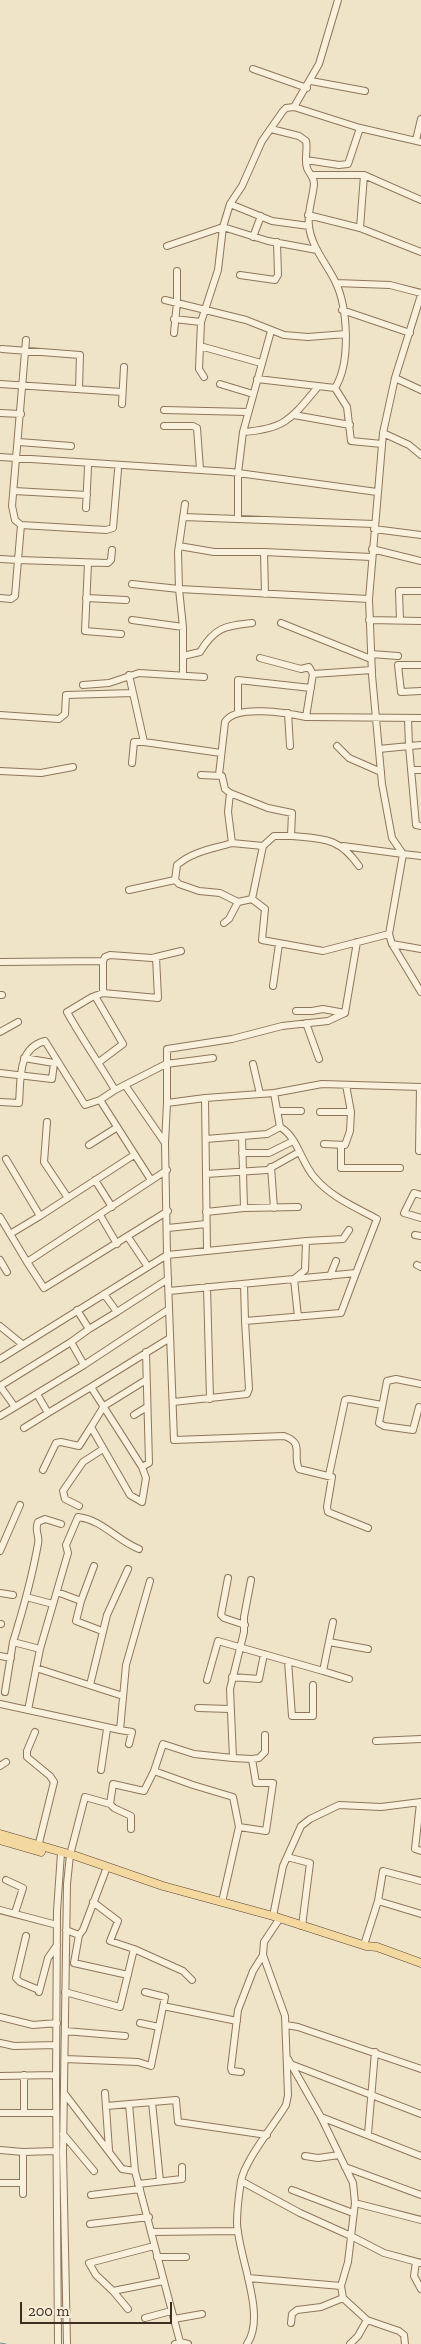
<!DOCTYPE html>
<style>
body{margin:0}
#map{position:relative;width:421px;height:2344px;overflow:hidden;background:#f0e4c8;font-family:"Zilla Slab",serif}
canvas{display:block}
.scale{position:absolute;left:20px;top:2302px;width:152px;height:22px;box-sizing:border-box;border:2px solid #3d2e20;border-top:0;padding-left:6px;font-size:15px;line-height:18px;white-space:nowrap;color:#3d2e20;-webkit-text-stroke:4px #f7eed8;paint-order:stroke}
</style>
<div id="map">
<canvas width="421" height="2344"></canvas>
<div class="scale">200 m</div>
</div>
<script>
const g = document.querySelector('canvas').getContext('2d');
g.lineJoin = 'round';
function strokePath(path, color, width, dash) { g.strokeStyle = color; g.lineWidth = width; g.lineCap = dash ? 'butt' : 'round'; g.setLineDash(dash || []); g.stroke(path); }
strokePath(new Path2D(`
 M0,2343L6,2344`), '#6f938a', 1);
const minor = new Path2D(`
 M253,69L307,88
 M311,81L365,91
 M294,107L319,64L338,0
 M416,140L421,119
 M306,160L339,165L348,164L360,128
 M313,175H364L421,200
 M230,204L272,221L309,226
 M308,215L360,228L421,252
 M360,228L364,175
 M253,237L261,216
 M167,246L223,227L268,241L317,250
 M240,275L275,280L278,275L277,242
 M336,283L390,285L421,293
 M165,300L246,320L284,335L308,337L346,334
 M342,310L410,333
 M174,319L201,322
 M174,333L177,302V271
 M26,340L12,506L15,520L21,525L106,530L113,528L118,470
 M200,346L261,363
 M2,349L80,355L79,389
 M204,377L199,369L201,322L218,270L223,227L230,204L242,186L262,141L283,111L286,108L294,107L360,128L421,142
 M395,378L421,390
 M257,379L335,388C351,363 348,307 335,281C326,263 311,246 309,226C307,211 313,198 314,184C314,176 309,174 307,168C304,159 308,149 306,141L299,136L271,129
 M0,384L122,392
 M220,384L253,394
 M335,388L347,407L351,441L382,444
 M122,404L124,367
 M164,410L248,412
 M0,413L21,414
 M294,415L350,425
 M164,426H193L197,428L200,469
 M243,432C285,429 291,419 317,388
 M383,433L409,445L421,455
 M19,442L71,446
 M0,457L231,472L377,492
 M14,491L87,495
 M185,504L178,552L179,589L369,599
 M86,508L88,467
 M183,517L374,524
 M238,518V473L243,432L271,331
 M374,529L421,535
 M179,546L214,552H264L371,557
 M372,549L421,561
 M264,552L265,594
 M0,559L18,560L21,525
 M88,563L85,631L121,634
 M132,584L179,589L183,627V675
 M0,598L11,599L15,596L18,560L108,563L111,560L112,550
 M86,598L126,600
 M132,620L183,627
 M369,620L421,621
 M400,620L399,591H421
 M281,623L371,659
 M371,654L398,656
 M183,656L200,652C215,627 225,626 252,623
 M260,658L301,669L309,667L313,674L372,670
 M421,665H398L401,692L421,691
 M313,674L306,717L421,718
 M129,675L144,742H134L132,763
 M83,685L109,683L139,673L204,677
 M238,712V680L311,688
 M288,713L290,746
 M0,715L59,719L65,714L66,695L133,693
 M408,719L409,746L421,745
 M144,742L221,753
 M337,746L349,758L381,772
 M379,749L409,746L416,825L421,826
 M411,770H421
 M0,771L41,773L73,767
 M201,775L222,776L225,789L230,793L268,808L292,813L291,836C323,839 339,837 359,866
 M219,775L225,722C235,704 288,713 306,717
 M230,793L228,812L232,843C213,849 193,851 177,865L175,880L179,884L199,891L220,893L238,902L252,899L265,909L262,940L323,951L389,934
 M232,843L263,846
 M343,846L403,854
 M403,854L392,838L382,784L372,675L369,599L383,433L395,378L421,295
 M421,856L403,854L389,934L392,944L421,992
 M129,890L175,880
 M252,899L263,846L274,836H291
 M224,923L229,919L238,902
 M392,944L421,949
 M103,961V993L92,997L67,1012C82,1039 99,1063 115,1090
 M0,962L103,961L105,957L110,955L152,958L181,951
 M273,986L279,944
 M103,993L158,998L156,957
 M0,995H2
 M95,996L123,1044L99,1062
 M296,1011H312L323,1009L345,1013L357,942
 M306,1023L319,1059
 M0,1032L18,1022
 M253,1064L260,1094
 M0,1073L52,1079L54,1063L24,1058
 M125,1085L165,1143
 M346,1085L351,1112
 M205,1098L207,1251
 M0,1102L19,1103C21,1080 17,1048 45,1041L85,1105L100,1100
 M167,1103V1049L232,1039L282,1026L328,1021L345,1013
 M277,1111H301
 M320,1112H351L350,1131L345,1145L324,1144
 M47,1122L44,1162L68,1198
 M280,1127C298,1137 301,1163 315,1178C331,1197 355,1207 377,1219L356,1273
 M242,1136L244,1208
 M206,1139L267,1134L280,1127L274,1093
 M89,1145L116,1128
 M341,1145V1168H400
 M419,1151L420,1087
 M242,1153H269L293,1141
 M6,1159L40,1216L10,1234
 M271,1167L274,1208
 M206,1174L267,1170L299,1152
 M95,1180L112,1207
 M151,1180L100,1100L115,1090L166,1064L213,1058
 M421,1195L414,1193L404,1213L421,1218
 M206,1212L244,1208L298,1207
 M100,1215L117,1244
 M40,1216L134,1155
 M0,1217L27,1262L167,1170
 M168,1228L206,1224
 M415,1235L421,1236
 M128,1237L148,1267
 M306,1241L343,1239L349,1230
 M0,1260L7,1272
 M27,1262L44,1288L168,1211
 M417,1265L421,1267
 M330,1276L336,1261
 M244,1284L245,1321
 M207,1287L210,1399
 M169,1291L356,1273L341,1313L245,1321L249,1389L247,1394L173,1402
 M77,1310L89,1329L71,1342L84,1365L169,1309
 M117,1312L168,1279
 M298,1317L294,1279L305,1270L306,1241L167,1255L174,1440L284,1436C305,1443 292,1455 299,1469L332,1477L327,1507L328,1512L368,1528
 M0,1326L22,1344
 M89,1329L117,1312L104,1294
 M71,1342L0,1386L15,1407L84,1365
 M146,1352L149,1463L142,1467L91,1387L170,1338
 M0,1359L167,1255L165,1143L167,1103L205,1098L274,1093L322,1084L421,1087
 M37,1394L48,1413L91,1387
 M419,1407L413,1430L384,1426L379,1423L387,1381L396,1379L421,1384
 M134,1415L147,1407
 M0,1416L15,1407
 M24,1428L48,1413
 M142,1467L146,1478L142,1502L130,1495L91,1427L104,1406L146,1380
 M43,1470L56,1443L61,1442L79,1446L91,1427
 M329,1475L345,1400L349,1399L382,1405
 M79,1506L65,1499L63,1491L83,1462L103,1449
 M0,1551L20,1505
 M228,1578L221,1615L224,1618L245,1625
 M57,1592L81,1601L76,1621L102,1631
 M0,1593L13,1595
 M26,1597L53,1604
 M81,1601L94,1566
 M0,1624H1
 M329,1642L368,1649
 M40,1649L13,1642C23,1610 32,1577 38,1544C40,1535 34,1531 38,1522L45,1519L61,1524
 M0,1656L11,1658
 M288,1661L292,1716H313V1685
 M36,1668L123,1696
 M323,1671L349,1679
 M232,1677L259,1679L264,1654
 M207,1680L218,1641L323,1671L333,1622
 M90,1685L107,1615L128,1569
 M5,1692L13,1642
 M0,1704L120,1730L126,1665L150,1581
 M198,1708L230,1709
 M28,1710L40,1649L68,1553L66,1545L78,1517C103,1520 116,1540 139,1549
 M120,1730L132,1732L129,1744
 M35,1732L27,1751V1757L50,1776L54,1782L38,1847
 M376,1741L421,1739
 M252,1759L259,1758L265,1752V1735
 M0,1766L6,1762
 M101,1770L107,1729
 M154,1771L193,1785L233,1797L239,1827L266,1831L273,1783H256L252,1759L233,1758
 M420,1803L415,1849L421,1851
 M110,1804L114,1808L131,1816V1829
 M287,1857L310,1863L302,1926
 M6,1880L23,1888L15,1913
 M378,1901L383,1871L421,1881
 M222,1902L239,1827
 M0,1910L57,1925
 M273,1916L283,1866L301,1826L310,1819L339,1805L381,1807L421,1802
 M66,1930L79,1935L83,1930L107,1867
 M79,1935L74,1963L128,1975
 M26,1936L16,1978L20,1982L39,1990
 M364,1945L378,1901L421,1914
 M134,1949L183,1971L192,1980
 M39,1992L48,1958L57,1945
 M65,1992L120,2007L134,1949L110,1941L118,1921L93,1902
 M163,2006L237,2021
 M0,2017L33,2025L57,2023
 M140,2023L159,2027
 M286,2025L298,2027L421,2069
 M65,2031L125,2036
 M0,2043L14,2046L56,2045
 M65,2059L138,2062L151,2066L165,1997L145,1992
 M288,2059L321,2117L353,2183L355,2203L348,2262L341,2286L343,2298L367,2320L399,2331L404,2335L405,2344
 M293,2065L421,2114
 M241,2072L232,2071L231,2068L238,2010L253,1971L263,1955
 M24,2075V2113
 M0,2076L56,2075
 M64,2093L122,2169L135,2171L180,2342
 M105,2093L109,2150
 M152,2102L160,2181
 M129,2104L135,2171
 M106,2106L176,2100L178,2122L267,2135
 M0,2113H56
 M321,2117L421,2156
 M63,2134L94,2171
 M368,2134L375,2052
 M0,2150L23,2152V2183H0
 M23,2152L56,2151
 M305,2156L318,2158L339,2155
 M345,2167L421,2195
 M241,2181L300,2213L351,2236L384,2253L421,2263
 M138,2184L182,2179V2167
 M292,2190L353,2213
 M23,2194V2183
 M91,2195L140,2189
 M355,2203L421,2220
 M90,2224L149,2217
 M151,2232L238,2231
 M154,2246L89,2263L96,2275L113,2291L163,2281
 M157,2257H186
 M416,2262L414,2276L421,2289
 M248,2278L341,2286
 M113,2291L128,2309
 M145,2318L171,2311
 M174,2319L202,2314
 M291,2323L292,2314L297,2310L321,2307L343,2298
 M58,2344L56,2081L57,1911L61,1853
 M67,2344L63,2153L67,1884L70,1855L85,1797L110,1804L113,1784L144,1791L154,1771L163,1744L194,1754L233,1758L230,1689L244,1632V1617L251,1580
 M175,2344L180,2342L188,2344
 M247,2344C267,2316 238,2256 237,2223C237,2210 239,2194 241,2181C245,2160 274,2125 286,2105L288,2095L285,2016L263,1955L264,1942L280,1918
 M350,2344L358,2336L367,2320`);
const major = new Path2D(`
 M0,1834L76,1856L163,1886L273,1916L366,1946L377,1947L421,1963
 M0,1840L41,1852`);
strokePath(minor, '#8d765c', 8);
strokePath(major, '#5b4430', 9);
strokePath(minor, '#faf1dc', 6);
strokePath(major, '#f3d9a0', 8);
</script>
